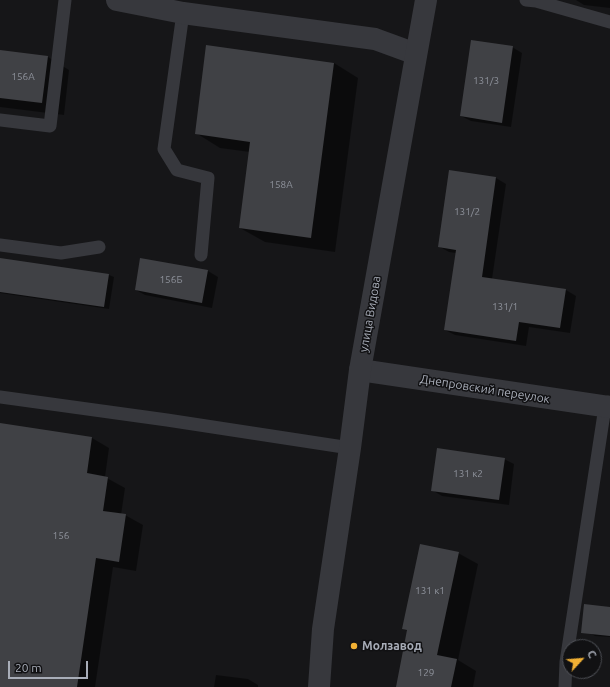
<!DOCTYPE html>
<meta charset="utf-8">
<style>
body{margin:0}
#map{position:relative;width:610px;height:687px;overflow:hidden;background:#161618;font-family:Ubuntu,sans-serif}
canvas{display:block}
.north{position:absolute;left:562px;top:639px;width:40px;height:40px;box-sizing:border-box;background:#111113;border:1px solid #4d4f55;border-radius:50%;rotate:64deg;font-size:11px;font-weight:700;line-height:16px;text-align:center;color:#a8adb8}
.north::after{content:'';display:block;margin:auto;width:14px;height:18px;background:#f2b134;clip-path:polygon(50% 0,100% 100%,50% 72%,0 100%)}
.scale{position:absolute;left:8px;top:661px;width:80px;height:18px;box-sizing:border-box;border:2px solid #a8adb8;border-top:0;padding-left:5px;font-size:12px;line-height:14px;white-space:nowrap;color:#a8adb8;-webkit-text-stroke:3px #111113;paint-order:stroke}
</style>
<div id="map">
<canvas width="610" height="687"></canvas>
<div class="north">С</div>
<div class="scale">20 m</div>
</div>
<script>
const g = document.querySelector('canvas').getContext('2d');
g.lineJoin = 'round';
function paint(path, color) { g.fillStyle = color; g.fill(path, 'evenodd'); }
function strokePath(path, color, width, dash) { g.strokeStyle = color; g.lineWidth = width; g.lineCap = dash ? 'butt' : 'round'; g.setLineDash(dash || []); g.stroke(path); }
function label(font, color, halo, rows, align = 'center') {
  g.font = font + ' Ubuntu,sans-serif'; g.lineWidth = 3; g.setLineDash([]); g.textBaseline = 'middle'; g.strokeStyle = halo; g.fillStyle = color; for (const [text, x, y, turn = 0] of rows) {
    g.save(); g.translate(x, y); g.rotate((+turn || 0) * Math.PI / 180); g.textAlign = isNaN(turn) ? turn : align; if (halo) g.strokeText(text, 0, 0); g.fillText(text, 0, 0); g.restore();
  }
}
paint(new Path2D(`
 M576,0H610V8L584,5Z
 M512,47L522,53L511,127L471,121L461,116Z
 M0,51L48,57L69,70L64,115L0,107Z
 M334,63L358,78L335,252L265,242L240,228L250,152L220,148L196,133Z
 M450,171L496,178L506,184L492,279L566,290L576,296L570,333L529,327L526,346L455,335L445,330L456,253L449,252L440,247Z
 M0,259L109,275L114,277L109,309L0,293Z
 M141,259L208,271L218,277L212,308L145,295L136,290Z
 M0,424L92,438L109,448L105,477L125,488L121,515H125L143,525L136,571L113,567L95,687H0Z
 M504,459L514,464L509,505L442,496L432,490Z
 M458,553L478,564L458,660L476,671L473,687H397L408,631L403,629Z
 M610,608V637L595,636L582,629Z
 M216,675L248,679L258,685V687H214Z`), '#0007');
paint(new Path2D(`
 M471,40L513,46L502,123L460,116Z
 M206,45L334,63L311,238L239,228L250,142L195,134Z
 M0,50L48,56L42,103L0,98Z
 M449,170L496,177L482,277L566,289L560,328L519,322L516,341L444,330L456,250L438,247Z
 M0,258L109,274L104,307L0,292Z
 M140,258L208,270L202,303L135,290Z
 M0,423L92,437L87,473L108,477L103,511L126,514L119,562L96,558L77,687H0Z
 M437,448L505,458L499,500L431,491Z
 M420,544L459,552L437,655L457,659L451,687H396L407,630L402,629Z
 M584,604L610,607V636L581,633Z`), '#404145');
strokePath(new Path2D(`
 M526,0L536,1L610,22
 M183,13L164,149L177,170L208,178L201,255
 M0,120L50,126L65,0
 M0,245L61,253L99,247
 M0,397L167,420L350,448
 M565,687L566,662L605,407L608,402`), '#37383d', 13);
strokePath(new Path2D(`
 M117,0L183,13L375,39L416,54
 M360,370L610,407`), '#37383d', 22);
strokePath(new Path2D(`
 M319,687L323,629L350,448L360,370L426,0`), '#37383d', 22);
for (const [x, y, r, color] of [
 [354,646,4,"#f2b134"]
]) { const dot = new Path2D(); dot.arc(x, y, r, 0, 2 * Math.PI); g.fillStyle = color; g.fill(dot); strokePath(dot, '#111113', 1.5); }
label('10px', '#8e929b', null, [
 ["156А",23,77],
 ["131/3",486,81],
 ["158А",281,185],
 ["131/2",467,212],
 ["156Б",171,280],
 ["131/1",505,307],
 ["131 к2",468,474],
 ["156",61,536],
 ["131 к1",430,591],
 ["129",426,673]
]);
label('12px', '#a8adb8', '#111113', [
 ["улица Видова",370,314,-80],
 ["Днепровский переулок",485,389,9]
]);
label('bold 12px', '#a8adb8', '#111113', [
 ["Молзавод",362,646]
], 'left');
</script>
